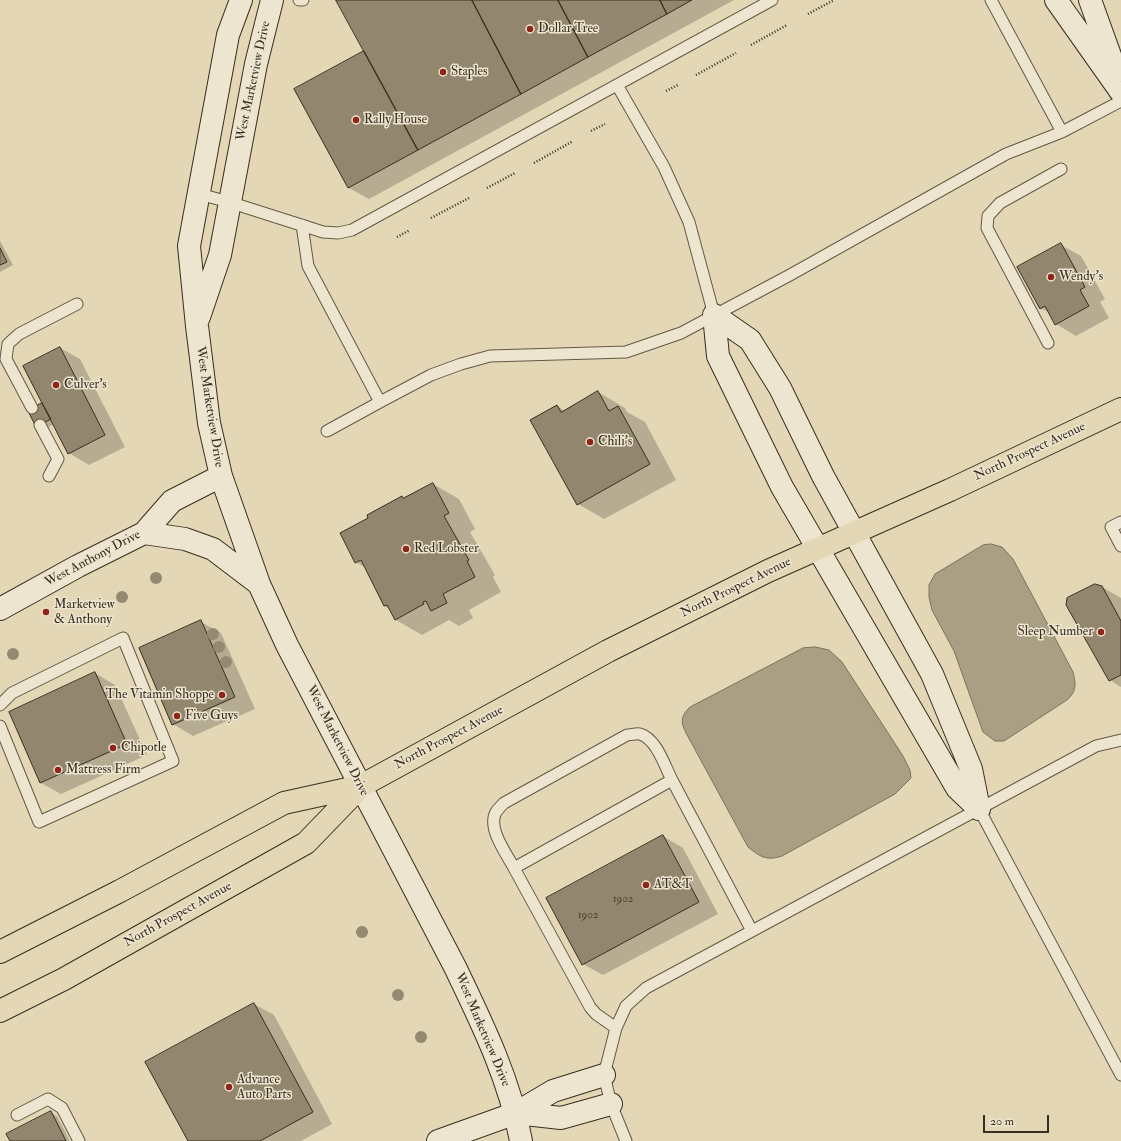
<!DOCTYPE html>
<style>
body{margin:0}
#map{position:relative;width:1121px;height:1141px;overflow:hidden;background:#e4d7b6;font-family:"IM FELL Double Pica",serif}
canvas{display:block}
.scale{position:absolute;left:983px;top:1115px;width:66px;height:18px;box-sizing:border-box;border:2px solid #392e1f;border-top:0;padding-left:5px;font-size:12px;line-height:14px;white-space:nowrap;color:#392e1f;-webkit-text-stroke:3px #ede5d0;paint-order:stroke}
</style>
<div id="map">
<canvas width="1121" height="1141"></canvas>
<div class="scale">20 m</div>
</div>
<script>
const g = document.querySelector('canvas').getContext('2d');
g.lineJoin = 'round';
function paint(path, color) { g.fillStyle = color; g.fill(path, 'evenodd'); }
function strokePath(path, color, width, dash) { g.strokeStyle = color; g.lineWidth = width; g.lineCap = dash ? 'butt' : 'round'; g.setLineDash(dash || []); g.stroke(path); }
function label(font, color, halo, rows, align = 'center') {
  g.font = font + ' "IM FELL Double Pica",serif'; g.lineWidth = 3; g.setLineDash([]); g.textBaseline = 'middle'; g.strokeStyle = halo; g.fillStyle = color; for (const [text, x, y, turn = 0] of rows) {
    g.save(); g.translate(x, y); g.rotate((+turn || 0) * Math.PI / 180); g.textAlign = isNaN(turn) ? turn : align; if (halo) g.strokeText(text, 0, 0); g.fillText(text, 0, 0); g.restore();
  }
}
const water = new Path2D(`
 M991,544L1002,547L1013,559L1073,672C1076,684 1077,691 1067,700L1004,741H995L983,732L954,651L932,610L929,597V585L935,574L983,545Z
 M815,647L829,650L842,662L903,756L910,770L911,778L895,794L782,856C767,861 760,857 748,847L686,733C680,721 681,716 690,707L803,648Z`);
paint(water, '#aa9e83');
strokePath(water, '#7d715b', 1);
paint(new Path2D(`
 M338,0H734L369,199L349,188L295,90L366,51Z
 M0,241L13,265L0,272Z
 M1061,245L1081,256L1105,299L1100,302L1109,318L1076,336L1056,324L1050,313L1040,308Z
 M60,348L80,359L125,447L89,465L69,453L54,424L43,430L42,405Z
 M598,392L625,408L627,412L645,422L676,480L604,519L578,504L557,406L565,411Z
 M433,484L459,499L475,529L470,532L495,575L493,577L501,592L469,610L473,618L459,626L449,620L422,635L396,620L390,609L384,606L366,568L356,562L370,519L402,497L405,499Z
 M1102,587L1121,598V687L1110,680Z
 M201,622L221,633L255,709L193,736L173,724Z
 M95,673L115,685L147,755L61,794L41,783L10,713Z
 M663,836L683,848L718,914L603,975L583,964Z
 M254,1004L274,1015L332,1124L301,1141H189Z
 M51,1113L57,1116L70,1141H11Z`), '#0003');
const building = new Path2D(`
 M336,0H472L521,94L418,150Z
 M472,0H558L588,57L521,94Z
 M558,0H660L667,14L588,57Z
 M660,0H692L667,14Z
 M364,51L418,150L348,188L294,89Z
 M1061,243L1085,287L1080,290L1089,306L1055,325L1045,306L1040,309L1017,267Z
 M0,248L7,262L0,265Z
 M60,347L105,435L68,454L23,366Z
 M598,391L609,411L618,406L650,464L577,505L530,420L557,405L561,412Z
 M42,403L51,419L36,427L28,411Z
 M433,483L449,513L444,516L469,560L467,561L475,577L443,594L447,603L431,611L426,601L423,602L424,604L395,620L387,605L384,606L361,560L355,563L340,533L368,518L367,515L402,496L403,498Z
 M1095,584L1102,586L1121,621V675L1109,681L1066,605L1067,598Z
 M201,620L235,697L172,725L139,648Z
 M95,672L127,744L40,783L9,712Z
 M663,835L699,902L582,965L546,898Z
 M254,1003L313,1112L260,1141H188L145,1062Z
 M51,1111L66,1141H10L6,1134Z`);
paint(building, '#92866e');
strokePath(building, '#392e1f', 1);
const lane = new Path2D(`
 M299,0H303
 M991,0L1062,132
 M617,85L664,167L689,222L714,315
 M199,194L229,202L323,232L338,233L352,230L772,0
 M302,225L308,266L380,402L431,375L461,364L490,356L626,352L681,333L790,275L1006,154L1062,132L1121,101
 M1048,343L987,228L988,216L1000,203L1061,169
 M32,408L6,359L8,344L19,334L77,304
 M40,425L58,459L49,476
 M327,431L380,402
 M1121,522L1111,527L1121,546
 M0,705L12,693L123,638L173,761L39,822L0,726
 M979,809L1121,1075
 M514,868C506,853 487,828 496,812C498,809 502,805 504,803L627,735C631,735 637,733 640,734C657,739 665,767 672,780
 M616,1028L596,1014L590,1007L514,868L672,780L752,931
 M17,1115L48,1099L62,1108L79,1141
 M626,1141L611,1104L604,1075L616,1028L626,1006L646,988L1096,746L1121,740`);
const secondary = new Path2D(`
 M241,0L228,35L189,246L197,326L209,423L221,476L259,584L287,645L455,967C482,1023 510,1080 521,1141
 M1056,0L1121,92
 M1090,0L1116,72
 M714,315L750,340L780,388L823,476L932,674L971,769L979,809
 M714,315L718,356L782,487L957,788L979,809
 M199,317L220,255L256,64L272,0
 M144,533L185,539L213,549L259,584
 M0,609L78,566L144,533L172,501L221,476
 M516,1113L561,1118L611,1104
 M438,1141L516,1113L553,1091L604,1075`);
const primary = new Path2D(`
 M0,952L120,891L284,803L361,786
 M0,1011L64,979L306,843L361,786L608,651L768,571L950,490L1121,409`);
strokePath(lane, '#645845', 13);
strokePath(secondary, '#392e1f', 24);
strokePath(primary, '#392e1f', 24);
strokePath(new Path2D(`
 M808,14L834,0
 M751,45L787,25
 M696,75L736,53
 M666,91L678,85
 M591,131L605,124
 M534,163L573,141
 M487,188L515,173
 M431,218L469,198
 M397,237L410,230`), '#392e1f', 2.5, [1, 2]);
strokePath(lane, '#ede5d0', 11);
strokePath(secondary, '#ede5d0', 22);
strokePath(primary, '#e4d7b6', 22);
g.fillStyle = '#958971';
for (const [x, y] of [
 [156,578],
 [122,597],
 [213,634],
 [219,647],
 [13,654],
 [226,662],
 [362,932],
 [398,995],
 [421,1037]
]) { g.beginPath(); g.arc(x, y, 6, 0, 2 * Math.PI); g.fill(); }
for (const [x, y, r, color] of [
 [530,29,4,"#8f2418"],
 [443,72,4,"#8f2418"],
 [356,120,4,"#8f2418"],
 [1051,277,4,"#8f2418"],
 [56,385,4,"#8f2418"],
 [590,442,4,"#8f2418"],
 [406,549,4,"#8f2418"],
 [46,612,4,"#8f2418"],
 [1101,632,4,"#8f2418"],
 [222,695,4,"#8f2418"],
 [177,716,4,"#8f2418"],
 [113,748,4,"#8f2418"],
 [58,770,4,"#8f2418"],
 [646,885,4,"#8f2418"],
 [229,1087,4,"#8f2418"]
]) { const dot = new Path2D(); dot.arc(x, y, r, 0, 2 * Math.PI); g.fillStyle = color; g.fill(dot); strokePath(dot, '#ede5d0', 1.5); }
label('11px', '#4f4433', null, [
 ["1902",623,900],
 ["1902",588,916]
]);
label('13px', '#392e1f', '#ede5d0', [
 ["Dollar Tree",538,29],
 ["Staples",451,72],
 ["Rally House",364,120],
 ["Wendy's",1059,277],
 ["Culver's",64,385],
 ["Chili's",598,442],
 ["Red Lobster",414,549],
 ["Marketview",54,605],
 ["& Anthony",54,620],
 ["Sleep Number",1093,632,"right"],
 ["The Vitamin Shoppe",214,695,"right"],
 ["Five Guys",185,716],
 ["Chipotle",121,748],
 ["Mattress Firm",66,770],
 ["AT&T",654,885],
 ["Advance",237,1080],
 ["Auto Parts",237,1095]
], 'left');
label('13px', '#392e1f', '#ede5d0', [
 ["West Marketview Drive",254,81,-78],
 ["West Marketview Drive",209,407,81],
 ["North Prospect Avenue",1030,452,-25],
 ["West Anthony Drive",93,559,-28],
 ["North Prospect Avenue",736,588,-26],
 ["North Prospect Avenue",449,738,-28],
 ["West Marketview Drive",337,741,63],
 ["North Prospect Avenue",178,915,-29],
 ["West Marketview Drive",482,1030,67]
]);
</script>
